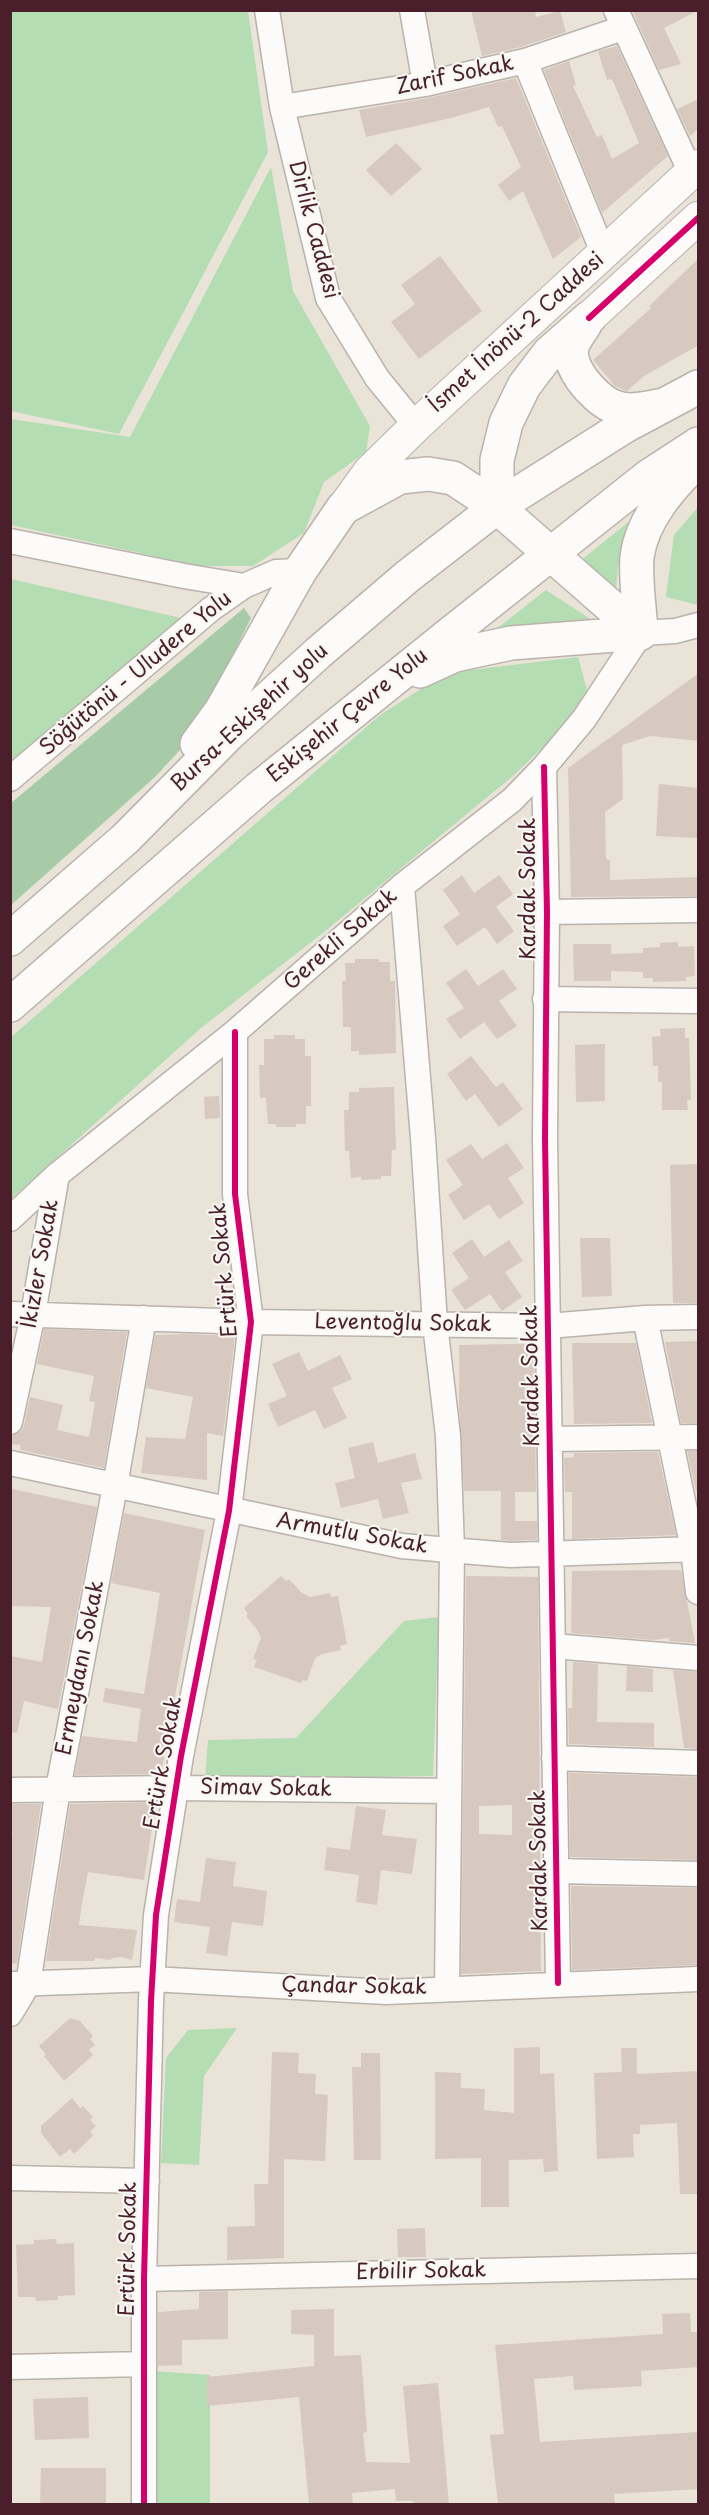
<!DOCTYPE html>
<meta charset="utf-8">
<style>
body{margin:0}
#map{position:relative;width:709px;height:2515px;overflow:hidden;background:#e9e3d8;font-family:"Playpen Sans",sans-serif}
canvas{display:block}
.frame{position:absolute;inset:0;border:12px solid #4a1f2b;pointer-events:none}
</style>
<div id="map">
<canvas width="709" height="2515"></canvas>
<div class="frame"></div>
</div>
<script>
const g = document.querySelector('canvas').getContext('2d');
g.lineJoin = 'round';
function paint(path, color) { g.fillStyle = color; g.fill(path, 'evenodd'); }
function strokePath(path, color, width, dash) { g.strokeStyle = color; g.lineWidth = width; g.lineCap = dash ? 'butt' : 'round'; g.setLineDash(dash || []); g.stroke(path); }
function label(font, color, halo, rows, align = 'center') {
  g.font = font + ' "Playpen Sans",sans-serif'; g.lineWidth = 4.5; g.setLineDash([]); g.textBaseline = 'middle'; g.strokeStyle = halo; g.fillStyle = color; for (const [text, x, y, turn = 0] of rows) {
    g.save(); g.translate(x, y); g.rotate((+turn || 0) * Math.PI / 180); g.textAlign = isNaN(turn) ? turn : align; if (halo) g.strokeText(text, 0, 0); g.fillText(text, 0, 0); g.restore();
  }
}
paint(new Path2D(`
 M11,10L248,11L268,152L119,434L11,411Z
 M271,167L293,291L370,426L366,452L324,482L304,533L253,566H200L11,525V419L130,437Z
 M698,507V605L666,597L674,535Z
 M642,511L644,514L618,566L615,602L570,569Z
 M11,579L181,618L11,766Z
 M546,590L601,626L481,641Z
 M578,657L587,690L566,725L514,775L324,932L201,1028L11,1199L10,1038L380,715L446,673Z
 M439,1617L433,1776L205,1780L208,1740L296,1738L404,1621Z
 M237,2028L204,2076L199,2165L161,2163L166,2058L188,2030Z
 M153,2371L210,2375V2504H152Z`), '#b5ddb3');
paint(new Path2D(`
 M244,608L251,618L192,737L155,777L11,905V803Z`), '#a6cba6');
paint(new Path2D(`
 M471,10H535L536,17L560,11L566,32L521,47L482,56Z
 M632,10H699L664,28L681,64L659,70Z
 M617,46L668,156L602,213L544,70L569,61L576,85L573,86L597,137L602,135L612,159L639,143L612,79L607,80L598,51Z
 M516,78L581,237L553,259L523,191L509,201L498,185L521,167L502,126L498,127L489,107L451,118L366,137L359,110L428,98Z
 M699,99V128L690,136L677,109Z
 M396,143L422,169L391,196L366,170Z
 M440,256L482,311L419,359L391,322L415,304L401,285Z
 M699,258V345L644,376L627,391L615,386L593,360L651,308L649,306Z
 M699,673V741L650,736L622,745L623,799L605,812L606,859L610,860V880L699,877V896L571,897L568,768Z
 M659,784L699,788V838L656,836Z
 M462,875L474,893L499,875L513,894L496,907L514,931L497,944L485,927L457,946L443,926L460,914L443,890Z
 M678,942V947L694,946L695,976L686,977V981L653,982V978H643V972L611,971V981H574L573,944H611V954L643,953V948L660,947V943Z
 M355,959H379V962H390V981H395L396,1053L359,1055V1051H351V1027H343L342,981H346L345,963H355Z
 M466,969L478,986L503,969L517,989L499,1001L517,1026L497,1039L484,1022L460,1039L446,1019L464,1008L446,983Z
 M685,1028V1038H689L691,1100H687L688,1110H662V1082H658V1066H653L652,1037L661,1036L660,1029Z
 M274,1035H295V1039H305V1056H311V1106H306V1124H296V1127H276V1124H268L266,1098H260L259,1065H264V1039H274Z
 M605,1044V1101L576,1102L575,1045Z
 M471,1056L496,1087L503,1082L523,1109L499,1127L475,1094L466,1101L447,1074Z
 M394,1087L396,1150H392L391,1176H381V1179L361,1180V1177L351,1178L349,1151H345L344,1110H349V1092H359V1088Z
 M219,1096L220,1118L205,1119L204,1097Z
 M507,1143L524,1168L508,1178L524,1203L499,1219L489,1204L464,1220L448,1195L463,1185L446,1160L471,1144L482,1159Z
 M698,1164L699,1303H673L670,1165Z
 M580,1238H610L612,1296L582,1297Z
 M472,1239L484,1257L509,1240L523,1261L505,1272L522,1297L502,1311L490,1294L465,1310L451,1290L469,1278L452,1253Z
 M44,1329L127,1332L104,1468L20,1450L21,1445L10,1444V1436L20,1432L24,1426L30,1397L63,1405L57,1430L89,1437L95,1402L89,1401L94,1376L37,1364Z
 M186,1334L235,1336L223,1436L207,1433V1480L141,1473L146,1437L185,1439L193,1397L146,1388L155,1335Z
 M699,1341V1423H681L665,1342Z
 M572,1343H636L652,1423L574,1424Z
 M517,1344H534L536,1492H515V1521H537V1540L510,1541L501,1540V1491H464L459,1409V1345Z
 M299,1352L308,1371L340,1355L352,1379L332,1388L347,1418L324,1429L315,1410L278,1427L268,1404L287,1396L272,1364Z
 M373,1442L378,1463L415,1453L422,1479L401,1483L409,1513L383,1519L378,1499L341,1508L335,1483L355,1478L348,1448Z
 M687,1451H699V1490L696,1491Z
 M658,1452L676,1535L572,1539V1492H565L564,1458L574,1457V1453Z
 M12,1489L97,1507L58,1709L24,1701L17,1733L10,1732V1656L42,1662L51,1607L10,1606Z
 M124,1513L205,1530L161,1774L75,1775L82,1736L137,1742L141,1709L103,1702L105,1688L144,1694L160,1593L111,1583Z
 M681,1570L695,1643L669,1641V1638L653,1640L571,1633L572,1571Z
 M281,1576L286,1581L289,1579L302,1593L310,1597L330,1593L331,1597L338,1596L347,1644L340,1646L341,1650L322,1654L315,1658L307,1681L303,1680L301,1683L254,1667L257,1660L253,1659L261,1638L258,1631L246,1616L248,1614L244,1608Z
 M466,1576L538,1577L541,1971L461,1974ZM512,1805V1835L479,1834V1806Z
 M573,1662L598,1664L597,1722L654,1723V1747L569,1744L568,1708H572Z
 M627,1666L653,1669V1692L626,1691Z
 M673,1670L699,1672V1749L684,1748Z
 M569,1773L699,1777V1860L570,1857Z
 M156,1802L144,1880L88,1872L82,1903L79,1925L137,1930L132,1960L121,1957L112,1958L111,1960L95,1958L94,1961H46L70,1804Z
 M10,1804H41L17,1963L10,1964V1847L13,1833H10Z
 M356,1806L386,1810L382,1835L417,1839L412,1874L381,1870L377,1905L356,1902L359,1875L324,1870L327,1847L350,1850Z
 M206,1858L236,1862L233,1886L267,1891L263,1926L232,1922L227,1956L206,1953L210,1927L174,1922L177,1899L200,1902Z
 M571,1886L699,1888V1965L572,1970Z
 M70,2018L80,2021L93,2036L90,2039L95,2045L89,2050L93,2055L64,2081L44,2056L46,2054L39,2046Z
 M540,2047V2074L554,2073L558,2171L544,2172L543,2159L509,2160V2207H481V2158L435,2159V2072L461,2073V2088L485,2089L484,2110L514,2113V2048Z
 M621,2048H637V2074L699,2071V2194H680L677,2123L640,2125V2134H633L634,2157L597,2159L594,2073L622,2072Z
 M272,2052L299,2053L298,2073L316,2074L315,2094L328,2095L325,2161L284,2159V2258L227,2260V2227L255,2226L254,2184H268Z
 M361,2053H380L381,2160H354L352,2067H361Z
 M72,2098L80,2108L83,2106L93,2117L90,2120L96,2126L90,2131L93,2136L74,2154L70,2149L60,2157L41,2133V2126Z
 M425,2228L426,2257H398L397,2229Z
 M56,2239L57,2244L74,2243L75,2295L58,2296V2300L36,2301L35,2297H18L16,2245L34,2244V2240Z
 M228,2291V2339L182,2340V2365L158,2366V2312L199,2309V2292Z
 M334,2309V2356L361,2355L367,2432L363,2433L366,2462L410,2463L403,2386L438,2383L449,2505H413V2501H396L395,2489L352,2493L353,2505H309L299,2397L207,2406V2377L314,2366V2335L291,2334V2310Z
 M690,2313L691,2332H699V2367L641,2371L642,2386L574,2390L573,2376L534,2379L540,2442L699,2432V2489L614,2494L615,2505L498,2504L490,2435L504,2434L495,2345L663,2334L662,2314Z
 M88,2397L89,2438L35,2440L33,2399Z
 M41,2468H106V2505H40Z`), '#d7c9c0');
const minor = new Path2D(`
 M267,10L282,107L328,298L377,378L416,426
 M412,10L425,84
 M616,10L691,173
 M525,61L604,255
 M282,107L425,84L525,61L623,28
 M10,541L184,576L244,586
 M544,767L547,912L545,1138L558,1983
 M10,779L211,609L244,586L276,572L300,571
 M402,886L423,1138L435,1324L448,1436L452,1550L447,1989
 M547,912L698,910
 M545,999L698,1001
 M10,1219L57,1175L235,1032L402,886L512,800L544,767L584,719L641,633L675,631L698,625
 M10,1314L251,1322L548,1326L645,1318L698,1317
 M645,1318L693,1549L698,1592
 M10,1422L33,1314L57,1175
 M550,1439L698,1437
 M10,1463L402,1546L510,1555L698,1549
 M553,1646L698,1658
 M554,1758L698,1763
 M10,1790L176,1788L449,1791
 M557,1871L698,1874
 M13,1984L152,1979L386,1992L698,1979
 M10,2014L28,1984L58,1789L115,1486L144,1318
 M10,2178L147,2181
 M144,2279L698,2266
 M10,2367L144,2364
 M144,2504V2279L151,2001L156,1915L181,1756L229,1511L251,1322L235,1194V1032`);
const major = new Path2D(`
 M589,318L698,218
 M343,508L369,472L416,426L698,166`);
const highway = new Path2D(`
 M585,324C581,331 576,337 573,344C564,365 594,398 612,406C627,413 643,409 658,406
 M497,507V460L506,423L524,386L549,353L589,318
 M641,633C640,610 635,580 637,557C642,518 672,486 698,460
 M420,671L455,655L511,643L641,633
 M197,744L221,711L300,571L343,508L400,477L428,474L453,478L497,507L641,633
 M10,939L125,839L229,734L318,653L408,576L497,507L625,426L698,387
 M10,1005L259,788L446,637L649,476L698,444`);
strokePath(minor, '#bab2ac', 27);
strokePath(major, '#bab2ac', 34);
strokePath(highway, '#bab2ac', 36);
strokePath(minor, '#fcfbf9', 24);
strokePath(major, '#fcfbf9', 32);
strokePath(highway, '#fcfbf9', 33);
strokePath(new Path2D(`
 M589,318L698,218
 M544,767L547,912L545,1138L558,1983
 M144,2504V2279L151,2001L156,1915L181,1756L229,1511L251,1322L235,1194V1032`), '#d6006c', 6);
label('21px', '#4a1f2b', '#f6f6f2', [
 ["Zarif Sokak",455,76,-12],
 ["Dirlik Caddesi",313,230,75],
 ["İsmet İnönü-2 Caddesi",517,333,-42],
 ["Söğütönü - Uludere Yolu",136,674,-40],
 ["Eskişehir Çevre Yolu",348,716,-39],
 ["Bursa-Eskişehir yolu",250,718,-43],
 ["Kardak Sokak",529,889,-90],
 ["Gerekli Sokak",341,940,-41],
 ["İkizler Sokak",41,1264,-80],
 ["Ertürk Sokak",225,1270,-95],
 ["Leventoğlu Sokak",403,1324,1],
 ["Kardak Sokak",532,1376,-91],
 ["Armutlu Sokak",352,1534,10],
 ["Ermeydanı Sokak",81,1668,-79],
 ["Ertürk Sokak",164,1763,-80],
 ["Simav Sokak",266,1789,1],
 ["Kardak Sokak",540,1861,-91],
 ["Çandar Sokak",354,1987,1],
 ["Ertürk Sokak",129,2249,-89],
 ["Erbilir Sokak",421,2272,-1]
]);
</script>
